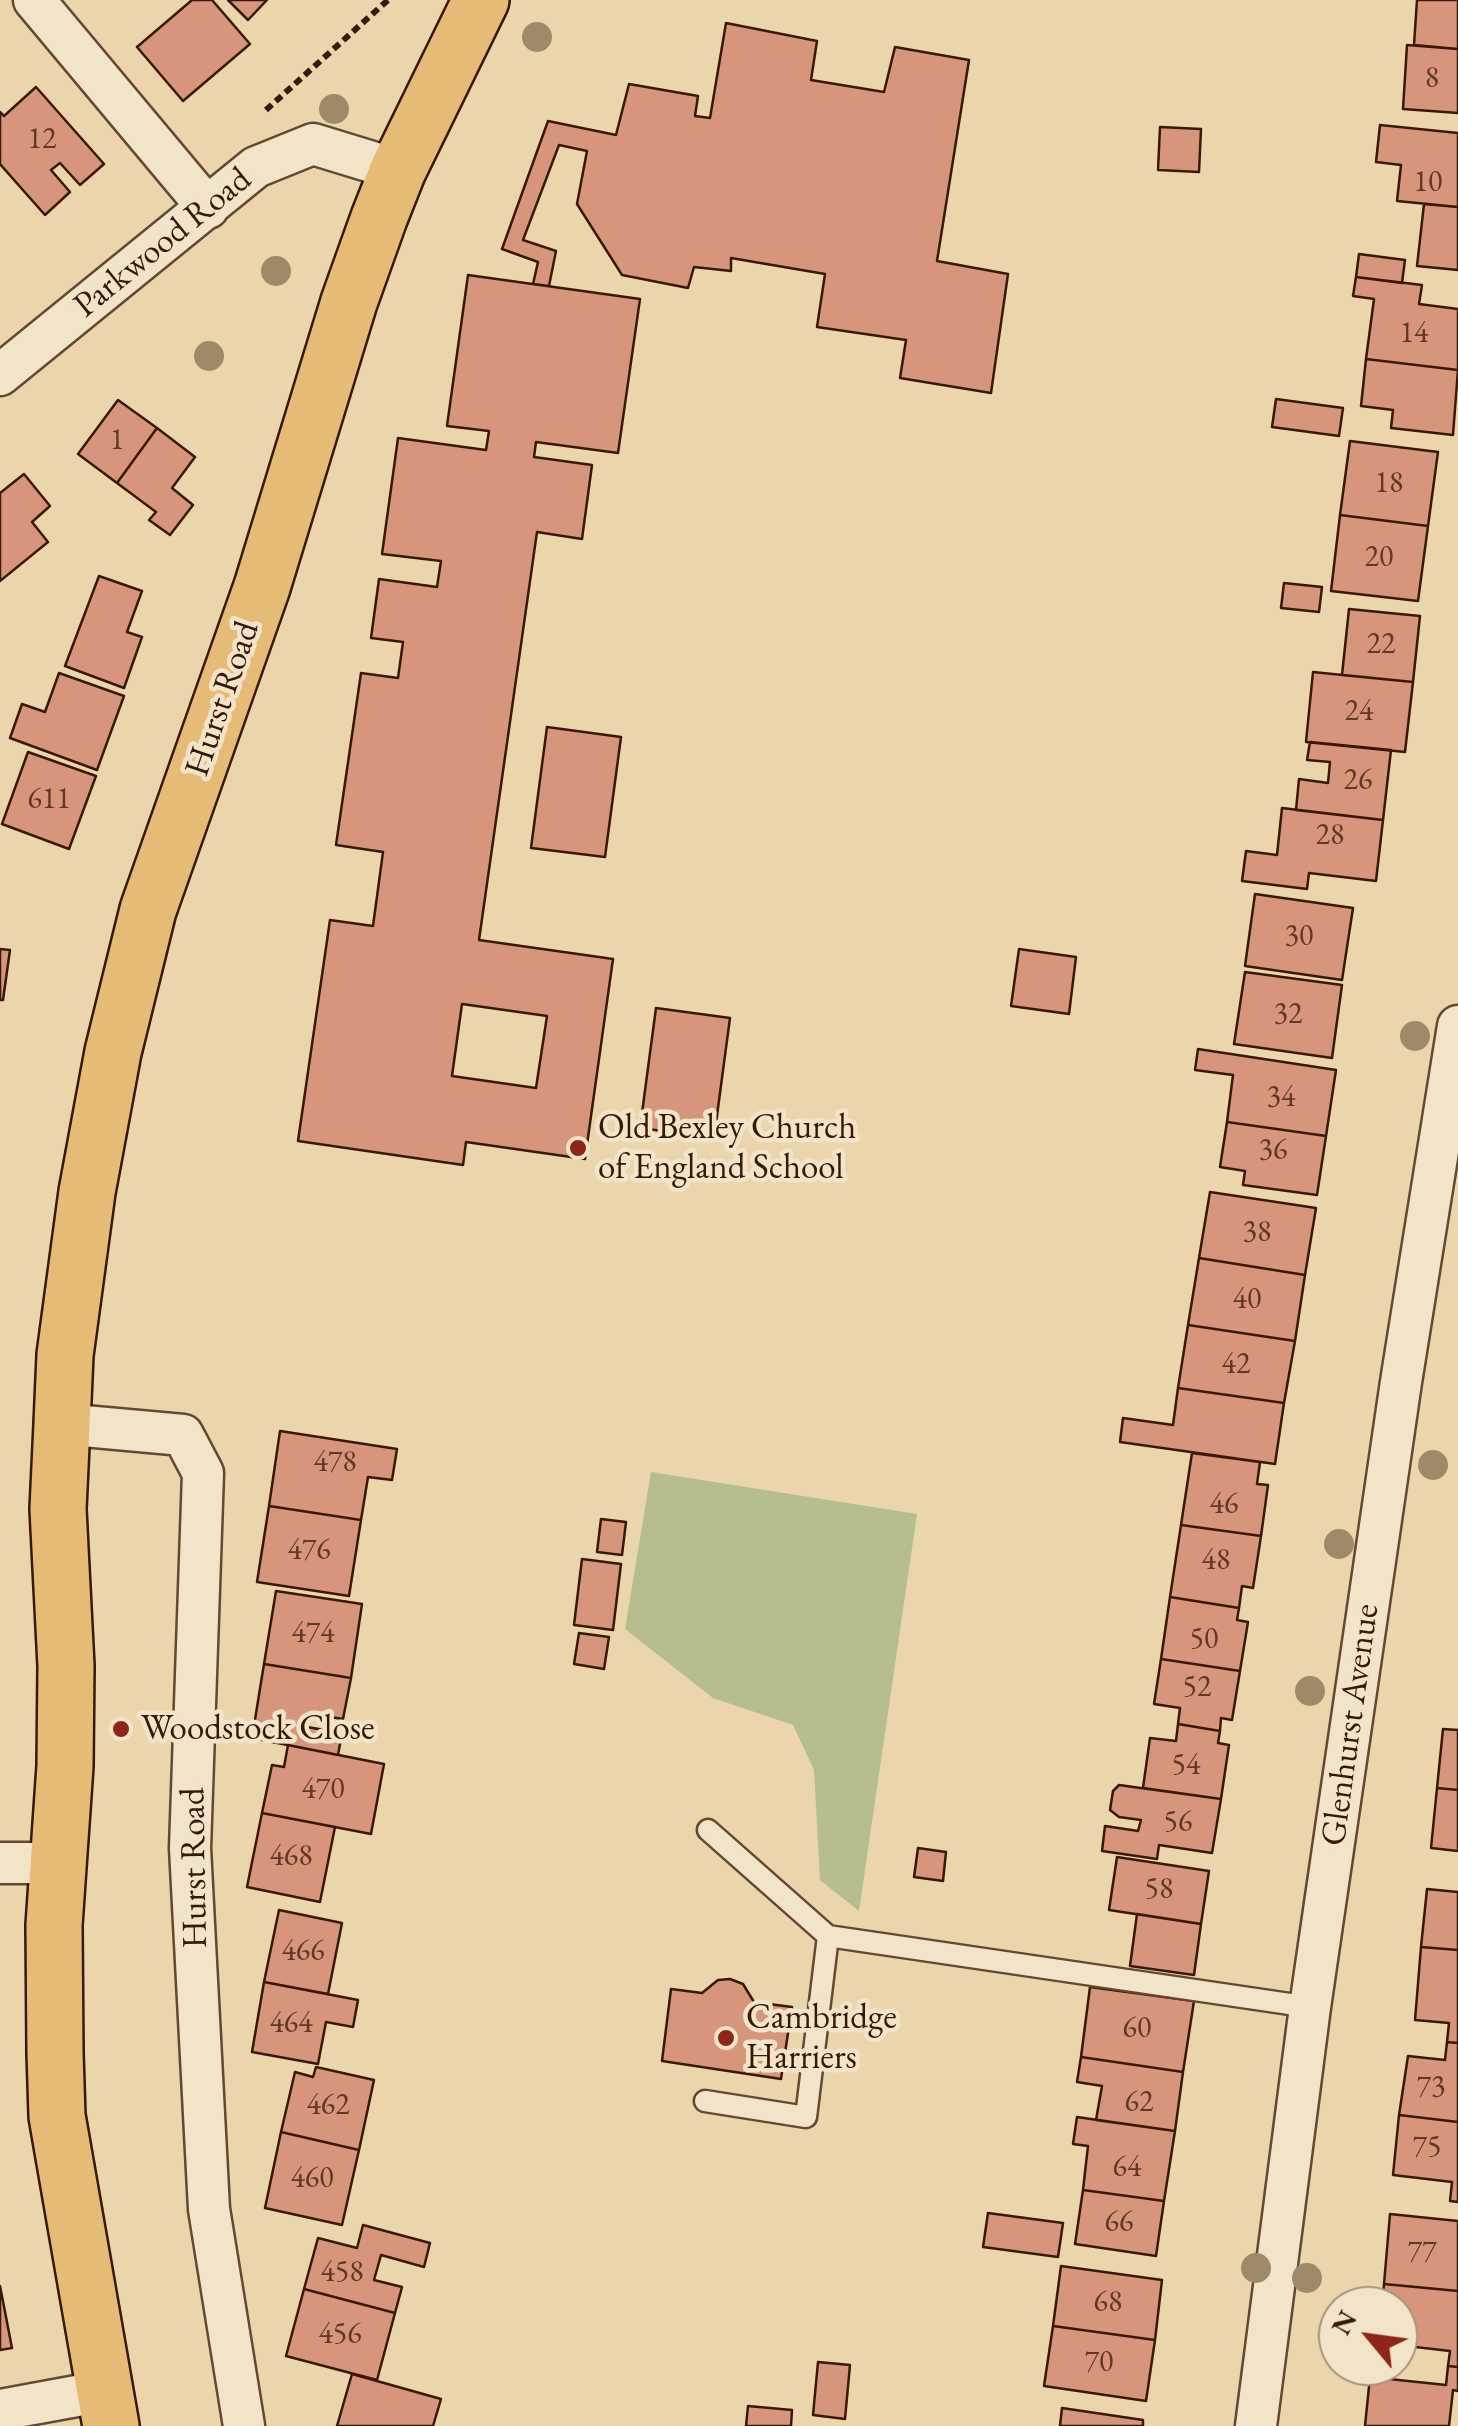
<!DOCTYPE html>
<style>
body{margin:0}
#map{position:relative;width:1458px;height:2426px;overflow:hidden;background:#ebd6ac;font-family:"EB Garamond",serif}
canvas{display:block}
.north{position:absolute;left:1318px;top:2286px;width:100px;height:100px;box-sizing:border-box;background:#f2e4c9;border:2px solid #a8937c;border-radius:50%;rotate:299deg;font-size:28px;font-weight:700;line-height:40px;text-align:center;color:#381908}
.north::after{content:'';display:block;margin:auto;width:35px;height:45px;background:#8f2418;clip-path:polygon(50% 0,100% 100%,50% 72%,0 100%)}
</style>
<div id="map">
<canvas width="1458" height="2426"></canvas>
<div class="north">N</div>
</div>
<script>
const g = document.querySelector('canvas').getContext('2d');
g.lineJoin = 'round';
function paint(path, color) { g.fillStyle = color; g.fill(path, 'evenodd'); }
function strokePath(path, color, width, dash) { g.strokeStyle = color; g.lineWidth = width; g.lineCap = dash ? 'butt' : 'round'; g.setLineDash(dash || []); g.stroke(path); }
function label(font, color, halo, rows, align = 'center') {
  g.font = font + ' "EB Garamond",serif'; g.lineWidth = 9; g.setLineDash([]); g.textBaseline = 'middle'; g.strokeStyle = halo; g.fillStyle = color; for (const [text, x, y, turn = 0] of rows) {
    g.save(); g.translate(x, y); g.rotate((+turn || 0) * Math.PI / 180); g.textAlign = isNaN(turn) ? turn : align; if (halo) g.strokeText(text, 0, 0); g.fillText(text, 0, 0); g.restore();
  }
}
paint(new Path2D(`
 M651,1472L917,1514L859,1911L820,1880L814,1770L793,1725L713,1698L625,1629Z`), '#b5be8c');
const building = new Path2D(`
 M192,0H212L250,44L183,101L137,47Z
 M228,0H267L248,20Z
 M1417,0H1458V49L1414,45Z
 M726,23L817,41L811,80L884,92L895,47L969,60L937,261L1008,274L991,393L900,378L906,340L817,327L825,274L731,258V271L694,267L688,288L622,275L577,204L587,151L559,145L523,240L556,251L549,286L533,284L538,262L502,249L548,121L616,135L629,84L698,96L695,116L710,118Z
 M1407,45L1458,49V113L1403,109Z
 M36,87L104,164L80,185L60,163L51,170L70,192L45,215L0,164V112L4,116Z
 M1380,125L1458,133V207L1397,201L1401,165L1376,162Z
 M1160,127L1201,129L1199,172L1158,170Z
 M1424,204L1458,207V270L1417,266Z
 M1359,254L1405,260L1402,283L1356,277Z
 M468,275L640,299L618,453L536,442L534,457L592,465L582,539L537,532L479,940L613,959L585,1159L466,1142L463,1165L298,1141L330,920L373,926L383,852L336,845L361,673L398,678L403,642L371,638L379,579L437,587L441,561L382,554L398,438L486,450L489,431L447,426ZM462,1004L547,1016L536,1088L452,1076Z
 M1356,277L1422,285L1419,304L1458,309V370L1366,359L1374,299L1353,296Z
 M1366,359L1458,370L1453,435L1391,428L1393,410L1361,406Z
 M1276,399L1343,408L1339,436L1272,427Z
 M118,400L157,428L117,483L78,454Z
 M157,428L195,457L172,488L193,505L170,535L149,520L156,512L117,483Z
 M1350,441L1438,452L1428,526L1340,515Z
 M24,474L50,506L32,522L48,542L0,581V493Z
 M1340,515L1428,526L1418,601L1331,591Z
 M99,576L142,591L127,632L142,637L124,688L65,666Z
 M1284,583L1322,587L1319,612L1281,608Z
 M1349,609L1420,616L1413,682L1342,675Z
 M1313,672L1413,682L1405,752L1306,742Z
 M59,673L124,696L97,770L10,738L22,704L45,712Z
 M547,727L621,737L605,857L531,848Z
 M1310,742L1391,750L1383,820L1296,810L1299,779L1328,783L1330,762L1307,760Z
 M28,752L96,776L69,849L2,824Z
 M1282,808L1383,820L1376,881L1309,873L1307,889L1242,881L1246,851L1277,855Z
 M1255,894L1353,908L1342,980L1245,966Z
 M0,949L10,950L3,1000H0Z
 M1019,949L1076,957L1069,1014L1011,1006Z
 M1245,972L1342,985L1332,1058L1234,1044Z
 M656,1008L730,1018L714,1138L640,1128Z
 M1198,1049L1336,1070L1326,1136L1227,1122L1233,1075L1195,1070Z
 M1227,1122L1326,1136L1317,1195L1243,1185L1245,1171L1220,1167Z
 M1210,1192L1316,1208L1305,1275L1199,1258Z
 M1199,1258L1305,1275L1295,1341L1188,1325Z
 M1188,1325L1295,1341L1284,1403L1178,1388Z
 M1178,1388L1284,1403L1275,1464L1120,1442L1123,1418L1173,1425Z
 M280,1431L397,1449L392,1480L368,1477L361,1520L269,1506Z
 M1192,1453L1260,1462L1257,1484L1268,1485L1261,1536L1181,1525Z
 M269,1506L361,1520L349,1596L257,1582Z
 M601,1519L626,1522L622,1555L597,1552Z
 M1181,1525L1261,1536L1253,1588L1242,1586L1239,1608L1170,1597Z
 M582,1559L621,1564L613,1630L574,1625Z
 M276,1591L362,1604L351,1678L264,1664Z
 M1170,1597L1239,1608L1237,1620L1248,1622L1240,1671L1161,1659Z
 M579,1633L609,1637L604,1669L574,1664Z
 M1161,1659L1240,1671L1232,1720L1221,1718L1220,1731L1178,1724L1180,1708L1154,1704Z
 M264,1664L351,1678L343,1719L309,1714L307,1727L342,1733L338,1755L252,1738Z
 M1178,1724L1220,1731L1218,1743L1229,1745L1221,1799L1143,1788L1150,1738L1176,1741Z
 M1443,1729L1458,1730V1790L1437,1788Z
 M288,1745L384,1764L371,1834L262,1813L272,1765L284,1767Z
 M1119,1785L1221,1799L1212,1853L1159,1845L1157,1859L1102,1851L1105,1826L1138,1831L1141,1820L1119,1817L1110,1810L1113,1791Z
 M1437,1788L1458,1790V1851L1431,1848Z
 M262,1813L335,1827L320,1902L247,1887Z
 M918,1848L946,1852L943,1881L914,1877Z
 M1117,1857L1209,1871L1201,1924L1109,1910Z
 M1427,1889L1458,1892V1950L1421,1947Z
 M279,1910L342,1923L328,1994L264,1982Z
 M1137,1914L1201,1924L1194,1975L1130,1966Z
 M1421,1947L1458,1950V2043L1447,2042L1449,2023L1415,2020Z
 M730,1979L743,1984L754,2002L792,2007L781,2079L662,2061L671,1989L702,1993L718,1980Z
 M264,1982L358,2000L353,2027L326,2022L318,2064L252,2052Z
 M1090,1987L1194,2001L1183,2072L1081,2057Z
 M1447,2042L1458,2043V2122L1399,2115L1408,2056L1445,2060Z
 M1081,2057L1183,2072L1175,2131L1096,2120L1102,2086L1077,2082Z
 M316,2067L374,2080L359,2150L281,2132L295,2072L313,2077Z
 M1399,2115L1458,2122V2202L1450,2201L1452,2182L1393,2175Z
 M1077,2117L1175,2131L1164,2201L1083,2190L1088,2146L1073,2144Z
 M281,2132L359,2150L342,2225L265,2208Z
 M1083,2190L1164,2201L1156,2256L1075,2244Z
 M988,2213L1063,2223L1058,2257L983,2247Z
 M1390,2214L1458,2221V2291L1384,2284Z
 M363,2225L430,2243L424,2267L381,2255L374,2280L402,2287L395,2313L304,2289L318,2238L357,2248Z
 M1061,2266L1162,2280L1155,2340L1053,2326Z
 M1384,2284L1458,2291V2367L1448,2366L1450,2351L1398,2345V2306H1382Z
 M0,2286L12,2348L0,2350Z
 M304,2289L395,2313L377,2380L286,2356Z
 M1053,2326L1155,2340L1146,2401L1044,2386Z
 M818,2362L850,2365L845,2419L813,2415Z
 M1448,2366L1458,2367V2391L1453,2390L1449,2426H1365L1370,2377L1446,2385Z
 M352,2374L441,2399L433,2426H337Z
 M748,2406L792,2410L791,2426H746Z
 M1062,2408L1143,2420V2426H1060Z`);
paint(building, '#d7957c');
strokePath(building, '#381908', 2.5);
const lane = new Path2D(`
 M708,1830L828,1936L1310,2007
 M705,2101L806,2117L828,1936`);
const street = new Path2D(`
 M34,0L208,208
 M0,375L256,167L313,144L398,170
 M62,1424L183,1435L203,1473L190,1848L209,2209L244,2426
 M0,1863H60
 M0,2410L104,2391
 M1256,2426L1310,2007L1401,1382L1458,1026`);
const primary = new Path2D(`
 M111,2426L57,2116L55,2053L54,1925L65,1766L66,1666L58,1509L62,1424L65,1355L87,1192L113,1052L148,910L262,587L349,302L379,218L398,170L481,0`);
strokePath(lane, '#654831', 25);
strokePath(street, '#654831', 45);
strokePath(primary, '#381908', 60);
strokePath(new Path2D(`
 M266,110L388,0`), '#381908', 6, [8, 5]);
strokePath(lane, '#f2e4c9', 20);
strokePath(street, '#f2e4c9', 40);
strokePath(primary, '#e6bb76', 55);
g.fillStyle = '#9d8a68';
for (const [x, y] of [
 [537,37],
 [334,109],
 [276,271],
 [209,356],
 [1415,1036],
 [1433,1465],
 [1339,1544],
 [1310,1691],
 [1256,2268],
 [1307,2278]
]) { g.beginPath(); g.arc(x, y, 15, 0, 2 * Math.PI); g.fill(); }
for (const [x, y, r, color] of [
 [578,1148,10,"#8f2418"],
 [121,1729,10,"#8f2418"],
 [726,2038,10,"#8f2418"]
]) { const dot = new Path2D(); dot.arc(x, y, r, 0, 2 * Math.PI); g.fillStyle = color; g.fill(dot); strokePath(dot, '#f2e4c9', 4); }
label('30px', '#603825', null, [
 ["8",1432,79],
 ["12",42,140],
 ["10",1428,183],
 ["14",1414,334],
 ["1",117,441],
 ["18",1389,484],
 ["20",1379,558],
 ["22",1381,645],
 ["24",1359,712],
 ["26",1358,781],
 ["611",49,800],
 ["28",1330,836],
 ["30",1299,937],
 ["32",1288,1015],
 ["34",1281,1098],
 ["36",1273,1151],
 ["38",1257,1233],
 ["40",1247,1300],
 ["42",1236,1365],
 ["478",335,1463],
 ["46",1224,1505],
 ["476",309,1551],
 ["48",1216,1561],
 ["474",313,1634],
 ["50",1204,1640],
 ["52",1197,1688],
 ["54",1186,1766],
 ["470",323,1790],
 ["56",1178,1823],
 ["468",291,1857],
 ["58",1159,1890],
 ["466",303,1952],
 ["464",291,2024],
 ["60",1137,2029],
 ["73",1431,2088],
 ["62",1139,2103],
 ["462",328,2106],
 ["75",1427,2148],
 ["64",1127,2168],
 ["460",312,2179],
 ["66",1119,2223],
 ["77",1422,2253],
 ["458",342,2273],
 ["68",1108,2303],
 ["456",340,2335],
 ["70",1099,2363]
]);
label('35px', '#381908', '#f2e4c9', [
 ["Parkwood Road",163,243,-39],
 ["Hurst Road",223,699,-71],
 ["Glenhurst Avenue",1351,1725,-82],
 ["Hurst Road",195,1868,-91]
]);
label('35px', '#381908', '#f2e4c9', [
 ["Old Bexley Church",598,1128],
 ["of England School",598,1168],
 ["Woodstock Close",141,1729],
 ["Cambridge",746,2018],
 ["Harriers",746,2058]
], 'left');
</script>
